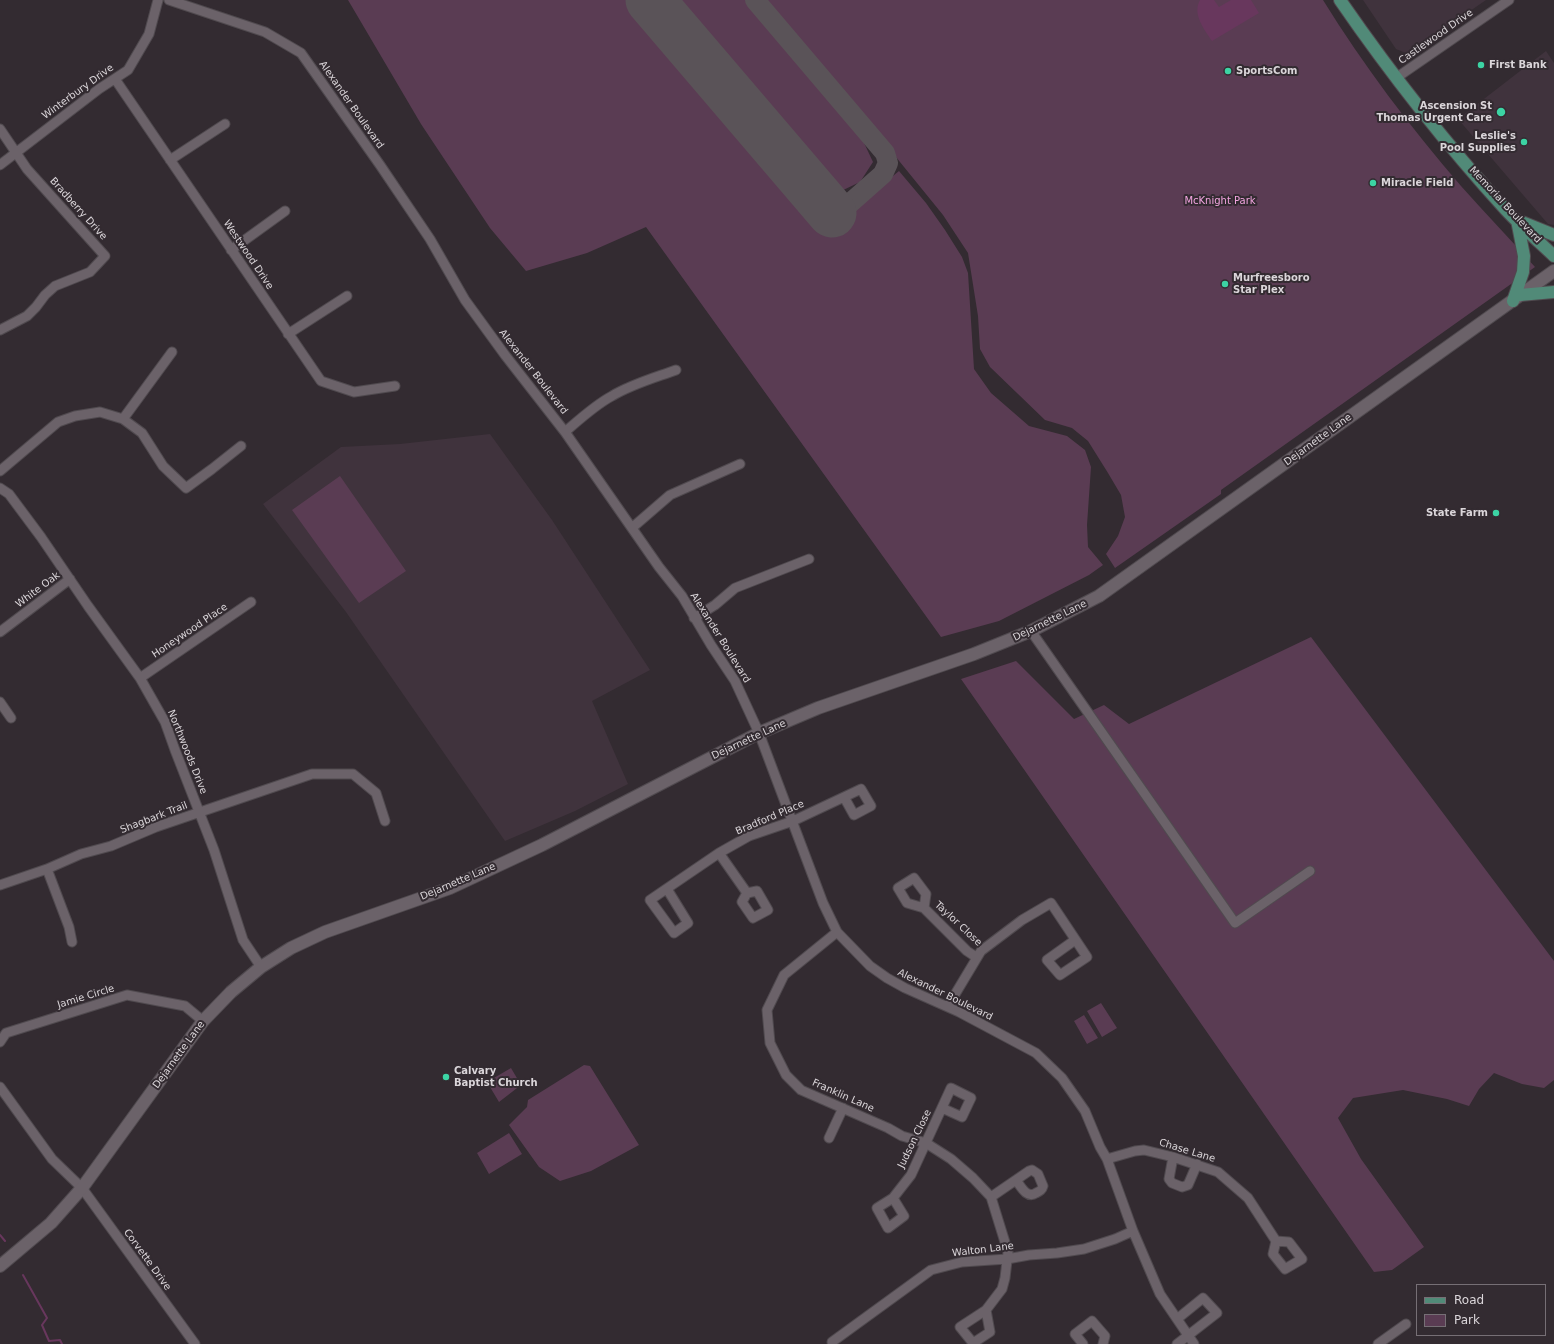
<!DOCTYPE html>
<style>
body{margin:0}
#map{position:relative;width:1554px;height:1344px;overflow:hidden;background:#332b31;font-family:"DejaVu Sans",sans-serif}
canvas{display:block}
.legend{position:absolute;left:1416px;top:1284px;width:130px;height:52px;box-sizing:border-box;background:#332b31;border:1px solid #766f75;margin:0;padding:5px 7px;list-style:none;font-size:12px;color:#dbd6da}
.legend li{display:flex;align-items:center;gap:8px;height:20px}
.legend b{width:20px;border:1px solid #766f75}
</style>
<div id="map">
<canvas width="1554" height="1344"></canvas>
<ul class="legend">
<li><b style="height:5px;background:#518a78"></b>Road</li>
<li><b style="height:11px;background:#5a3c53"></b>Park</li>
</ul>
</div>
<script>
const g = document.querySelector('canvas').getContext('2d');
g.lineJoin = 'round';
function paint(path, color) { g.fillStyle = color; g.fill(path, 'evenodd'); }
function strokePath(path, color, width, dash) { g.strokeStyle = color; g.lineWidth = width; g.lineCap = dash ? 'butt' : 'round'; g.setLineDash(dash || []); g.stroke(path); }
function label(font, color, halo, rows, align = 'center') {
  g.font = font + ' "DejaVu Sans",sans-serif'; g.lineWidth = 4; g.setLineDash([]); g.textBaseline = 'middle'; g.strokeStyle = halo; g.fillStyle = color; for (const [text, x, y, turn = 0] of rows) {
    g.save(); g.translate(x, y); g.rotate((+turn || 0) * Math.PI / 180); g.textAlign = isNaN(turn) ? turn : align; if (halo) g.strokeText(text, 0, 0); g.fillText(text, 0, 0); g.restore();
  }
}
paint(new Path2D(`
 M1363,0H1486L1408,54L1396,49Z
 M1546,51L1554,63V225L1548,224L1458,119Z
 M490,434L552,520L650,670L592,701L628,784L575,811L505,841L346,612L263,504L341,447L400,444Z`), '#40333d');
paint(new Path2D(`
 M348,0H629L826,231L899,171L926,203L945,230L962,257L968,273L974,369L991,393L1029,426L1067,436L1085,450L1091,467L1087,525L1088,547L1103,565L1089,575L999,621L941,637L646,227L587,253L526,271L490,228L421,124Z
 M672,0H747L858,130L873,162L860,182L837,193Z
 M764,0H1323C1363,65 1411,128 1461,186C1485,213 1511,240 1535,267L1221,490V494L1115,568L1106,554L1118,536L1125,517L1121,495L1108,473L1088,441L1072,428L1045,420L990,367L980,349L978,316L968,253L943,215L861,114Z
 M340,476L406,571L359,603L292,510Z
 M1311,637L1554,961V1080L1544,1088L1522,1084L1494,1073L1479,1089L1469,1106L1447,1099L1403,1090L1353,1098L1338,1118L1361,1159L1424,1247L1392,1270L1374,1272L961,679L1016,661L1074,719L1104,705L1129,724Z
 M1101,1003L1117,1028L1102,1037L1087,1011Z
 M1084,1015L1098,1038L1087,1044L1074,1021Z
 M584,1065L590,1066L639,1145L591,1171L560,1181L539,1167L509,1125L527,1107L528,1100Z
 M511,1068L521,1085L499,1102L487,1082Z
 M509,1133L522,1154L489,1174L477,1153Z`), '#5a3c53');
paint(new Path2D(`
 M1200,0H1214L1219,7L1231,0H1251L1259,13L1212,41C1204,29 1192,14 1200,0Z`), '#68375d');
strokePath(new Path2D(`
 M0,1235L5,1241
 M23,1275L47,1318L42,1325L49,1341L60,1340L62,1344`), '#68375d', 2);
strokePath(new Path2D(`
 M755,0L885,153L888,163L883,174L848,205L832,213`), '#5a5358', 20);
strokePath(new Path2D(`
 M650,0L832,213`), '#5a5358', 49);
const street = new Path2D(`
 M169,0L265,32L301,53L380,165L430,239L465,300L505,355L565,432L659,567L682,596L711,645L735,681L759,733L823,903L837,932L870,966L887,978L905,988L959,1012L1036,1053L1062,1078L1085,1111L1100,1147L1107,1159L1133,1231L1160,1294L1194,1344
 M1396,78L1509,0
 M115,79L321,381L354,392L395,386
 M0,129L27,169L105,256L90,272L55,286L45,295L36,307L27,316L0,330
 M170,160L225,124
 M0,165L99,89L128,70L149,34L158,0
 M231,250L285,211
 M288,334L347,296
 M123,419L172,352
 M565,432C580,419 595,405 612,396C632,384 654,378 676,370
 M0,471L58,422L75,416L100,412L123,419L142,433L163,466L186,488L212,469L241,446
 M0,488L9,494L41,537L88,606L140,678L165,722L175,750L214,850L243,940L261,967
 M633,527L670,495L740,464
 M694,618L715,605L735,588L809,559
 M1031,631L1235,923L1310,871
 M0,632L70,579
 M140,678L251,602
 M0,702L11,718
 M719,853L747,893L742,902L753,918L768,910L757,891L747,893
 M47,869L69,927L72,942
 M0,885L47,869L81,854L111,846L156,827L312,774H353L376,793L385,821
 M667,889L688,923L674,933L650,900L719,853L749,836L793,821L844,797L854,815L871,806L861,789L844,797
 M924,908L926,894L914,878L898,888L907,903L924,908L967,951L976,957
 M837,932L784,975L767,1010L770,1043L786,1075L801,1090L888,1128L902,1136L926,1143L951,1159L973,1178L991,1197L1008,1252L1005,1278L1002,1289L986,1310L960,1327L973,1343L990,1332L986,1310
 M948,1006L981,951L1022,920L1051,903L1087,957L1060,975L1047,960L1075,940
 M0,1042L6,1033L127,995L185,1006L203,1021
 M0,1087L52,1159L82,1188L195,1344
 M829,1138L843,1108
 M1173,1157L1169,1179L1172,1183L1182,1187L1188,1185L1197,1164
 M1107,1159L1135,1151L1144,1150L1173,1157L1218,1172L1248,1198L1276,1241L1273,1254L1285,1269L1302,1259L1289,1242L1276,1241
 M991,1197L1029,1171L1032,1170L1038,1174L1043,1186C1042,1190 1040,1191 1036,1193C1027,1199 1021,1187 1016,1180
 M893,1198L904,1216L888,1228L877,1208L893,1198L911,1175L951,1088L971,1098L962,1117L942,1108
 M832,1342L931,1270L962,1262L1007,1259L1029,1255L1057,1253L1084,1249L1115,1239L1133,1231
 M1083,1344L1075,1334L1092,1321L1105,1336L1103,1344
 M1177,1344L1217,1313L1203,1298L1177,1319
 M1378,1344L1406,1324`);
const secondary = new Path2D(`
 M0,1266L51,1223L82,1188L203,1021L231,992L261,967L291,948L325,932L450,888L542,845L759,733L818,708L974,654L1031,631L1099,596L1554,271`);
const primary = new Path2D(`
 M1340,0C1391,74 1446,144 1506,210C1521,226 1538,241 1554,256
 M1522,222L1554,235
 M1520,295L1554,292
 M1513,301L1523,272L1524,256L1517,220`);
strokePath(street, '#504a4f', 11);
strokePath(secondary, '#504a4f', 14);
strokePath(primary, '#504a4f', 14);
strokePath(street, '#6b6269', 9);
strokePath(secondary, '#6b6269', 12);
strokePath(primary, '#518a78', 12);
for (const [x, y, r, color] of [
 [1481,65,4,"#3cd4a4"],
 [1228,71,4,"#3cd4a4"],
 [1501,112,5,"#3cd4a4"],
 [1524,142,4,"#3cd4a4"],
 [1373,183,4,"#3cd4a4"],
 [1225,284,4,"#3cd4a4"],
 [1496,513,4,"#3cd4a4"],
 [446,1077,4,"#3cd4a4"]
]) { const dot = new Path2D(); dot.arc(x, y, r, 0, 2 * Math.PI); g.fillStyle = color; g.fill(dot); strokePath(dot, '#332b31', 1.5); }
label('10px', '#dbd6da', '#332b31', [
 ["Castlewood Drive",1436,37,-35],
 ["Winterbury Drive",78,92,-36],
 ["Alexander Boulevard",351,105,55],
 ["Memorial Boulevard",1505,205,47],
 ["Bradberry Drive",78,209,48],
 ["Westwood Drive",248,255,56],
 ["Alexander Boulevard",533,372,52],
 ["Dejarnette Lane",1318,440,-36],
 ["White Oak",38,590,-37],
 ["Dejarnette Lane",1050,621,-26],
 ["Honeywood Place",190,631,-34],
 ["Alexander Boulevard",720,638,58],
 ["Dejarnette Lane",749,740,-25],
 ["Northwoods Drive",187,752,68],
 ["Shagbark Trail",154,818,-21],
 ["Bradford Place",770,818,-23],
 ["Dejarnette Lane",458,882,-23],
 ["Taylor Close",958,924,43],
 ["Alexander Boulevard",945,995,26],
 ["Jamie Circle",86,997,-17],
 ["Dejarnette Lane",179,1055,-54],
 ["Franklin Lane",843,1096,24],
 ["Judson Close",915,1139,-64],
 ["Chase Lane",1187,1151,17],
 ["Walton Lane",983,1250,-7],
 ["Corvette Drive",147,1260,54]
]);
label('bold 10px', '#dbd6da', '#332b31', [
 ["First Bank",1489,65],
 ["SportsCom",1236,71],
 ["Ascension St",1492,106,"right"],
 ["Thomas Urgent Care",1492,118,"right"],
 ["Leslie's",1516,136,"right"],
 ["Pool Supplies",1516,148,"right"],
 ["Miracle Field",1381,183],
 ["Murfreesboro",1233,278],
 ["Star Plex",1233,290],
 ["State Farm",1488,513,"right"],
 ["Calvary",454,1071],
 ["Baptist Church",454,1083]
], 'left');
label('10px', '#f3a5e0', '#332b31', [
 ["McKnight Park",1220,201]
]);
</script>
